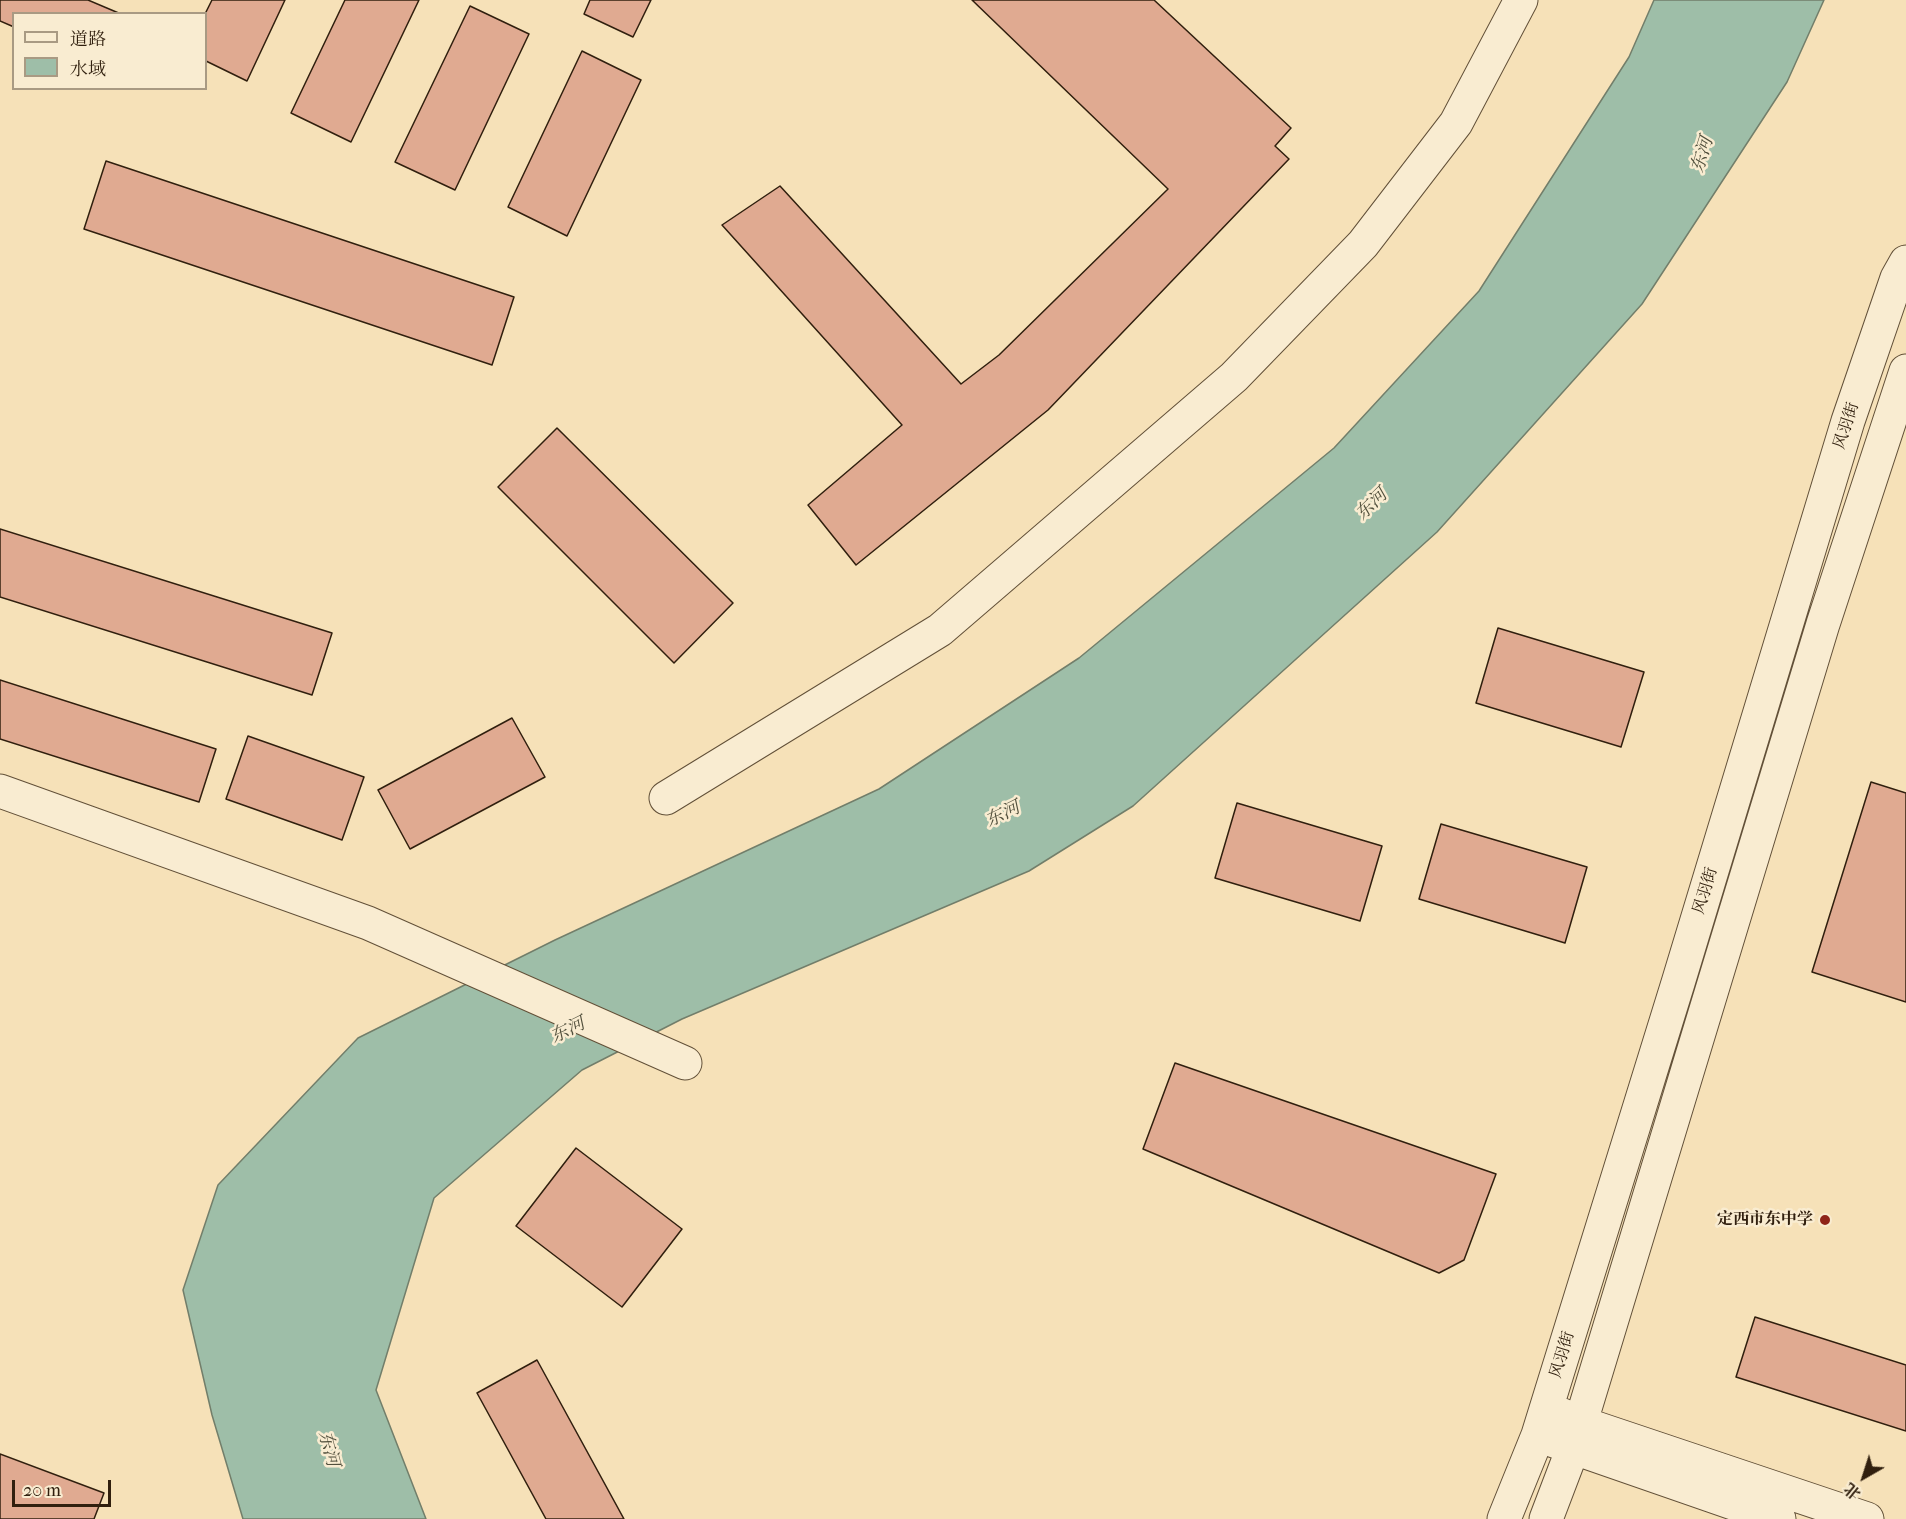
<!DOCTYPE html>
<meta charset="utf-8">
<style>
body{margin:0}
#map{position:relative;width:1906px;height:1519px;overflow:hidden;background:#f6e1b8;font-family:"IM FELL French Canon","Noto Serif SC",serif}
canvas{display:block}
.legend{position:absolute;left:12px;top:12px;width:195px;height:78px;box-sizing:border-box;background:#f9ecd1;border:2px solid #a99a83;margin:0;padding:8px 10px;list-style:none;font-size:18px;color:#301f0e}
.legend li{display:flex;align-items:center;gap:12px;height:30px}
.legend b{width:30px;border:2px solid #a99a83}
.north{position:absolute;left:1834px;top:1447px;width:60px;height:60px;-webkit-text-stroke:4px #f9ecd1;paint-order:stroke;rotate:219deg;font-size:16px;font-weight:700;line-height:24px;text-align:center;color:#301f0e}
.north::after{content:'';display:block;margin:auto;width:21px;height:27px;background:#301f0e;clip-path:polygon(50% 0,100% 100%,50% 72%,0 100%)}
.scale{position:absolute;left:12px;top:1480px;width:99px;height:27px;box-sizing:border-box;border:3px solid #301f0e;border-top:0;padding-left:8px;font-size:18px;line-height:21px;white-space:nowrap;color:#301f0e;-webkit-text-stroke:4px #f9ecd1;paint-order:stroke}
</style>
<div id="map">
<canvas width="1906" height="1519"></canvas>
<ul class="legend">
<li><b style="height:8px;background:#f9ecd1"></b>道路</li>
<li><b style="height:16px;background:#9ebea8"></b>水域</li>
</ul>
<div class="north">北</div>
<div class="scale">20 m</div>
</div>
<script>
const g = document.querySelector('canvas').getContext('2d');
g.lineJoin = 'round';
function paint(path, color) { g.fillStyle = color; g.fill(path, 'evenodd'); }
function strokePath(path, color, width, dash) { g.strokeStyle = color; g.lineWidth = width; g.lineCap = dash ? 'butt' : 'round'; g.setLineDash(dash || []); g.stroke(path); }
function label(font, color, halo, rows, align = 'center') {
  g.font = font + ' "IM FELL French Canon","Noto Serif SC",serif'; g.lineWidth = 5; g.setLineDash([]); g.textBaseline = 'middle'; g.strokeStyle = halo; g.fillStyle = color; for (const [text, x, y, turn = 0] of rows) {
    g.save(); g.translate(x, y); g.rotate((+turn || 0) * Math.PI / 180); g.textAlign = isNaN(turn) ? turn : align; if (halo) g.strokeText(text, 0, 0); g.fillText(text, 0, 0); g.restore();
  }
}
const water = new Path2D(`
 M1654,0H1824L1787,82L1642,304L1437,532L1133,806L1029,871L682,1019L582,1070L434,1198L376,1390L426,1519H243L212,1415L183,1290L218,1185L358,1038L555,940L879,789L1079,658L1334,448L1479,291L1629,57Z`);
paint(water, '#9ebea8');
strokePath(water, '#727e6a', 1.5);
const building = new Path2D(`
 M0,0H88L121,14H14V27L0,21Z
 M212,0H285L247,81L206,61L205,14Z
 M345,0H419L351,142L291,113Z
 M590,0H651L633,37L584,14Z
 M972,0H1154L1291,128L1275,146L1289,159L1048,410L856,565L808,505L902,425L722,225L780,186L961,384L999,355L1168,189Z
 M470,6L529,34L455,190L395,162Z
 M582,51L641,80L567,236L508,207Z
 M106,161L514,297L492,365L84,229Z
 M557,428L733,603L674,663L498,487Z
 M0,529L332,633L312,695L0,597Z
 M1498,628L1644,672L1621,747L1476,703Z
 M0,680L216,749L199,802L0,739Z
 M512,718L545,777L410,849L378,790Z
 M248,736L364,777L342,840L226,799Z
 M1871,782L1906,793V1002L1812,972Z
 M1237,803L1382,846L1360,921L1215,878Z
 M1441,824L1587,867L1565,943L1419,899Z
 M1175,1063L1496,1174L1464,1260L1439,1273L1143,1149Z
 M576,1148L682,1229L622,1307L516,1226Z
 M1755,1317L1906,1365V1431L1736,1377Z
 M537,1360L624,1519H546L477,1393Z
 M0,1454L104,1493L94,1519H0Z`);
paint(building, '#e0aa91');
strokePath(building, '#301f0e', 1.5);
const minor = new Path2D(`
 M0,791L368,923L685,1063
 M666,798L940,630L1234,377L1363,244L1456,123L1521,0
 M1560,1414L1581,1423L1867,1519
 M1554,1441L1779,1519
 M1504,1519L1538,1435L1678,983L1848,421L1897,278L1906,262
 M1546,1519L1573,1448L1823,624L1906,371`);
strokePath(minor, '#625038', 35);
strokePath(minor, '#f9ecd1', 33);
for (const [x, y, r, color] of [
 [1825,1220,6,"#8f2418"]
]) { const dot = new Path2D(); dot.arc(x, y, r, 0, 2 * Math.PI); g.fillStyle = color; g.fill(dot); strokePath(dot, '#f9ecd1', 2); }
label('16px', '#301f0e', '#f9ecd1', [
 ["风羽街",1847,426,-72],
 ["风羽街",1706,891,-73],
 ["风羽街",1563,1355,-73]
]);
label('bold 16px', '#301f0e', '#f9ecd1', [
 ["定西市东中学",1813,1220]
], 'right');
label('italic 18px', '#514f3c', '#f9ecd1', [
 ["东河",1703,155,-73],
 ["东河",1372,505,-44],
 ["东河",1003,815,-26],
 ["东河",568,1031,-26],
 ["东河",328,1449,75]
]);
</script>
